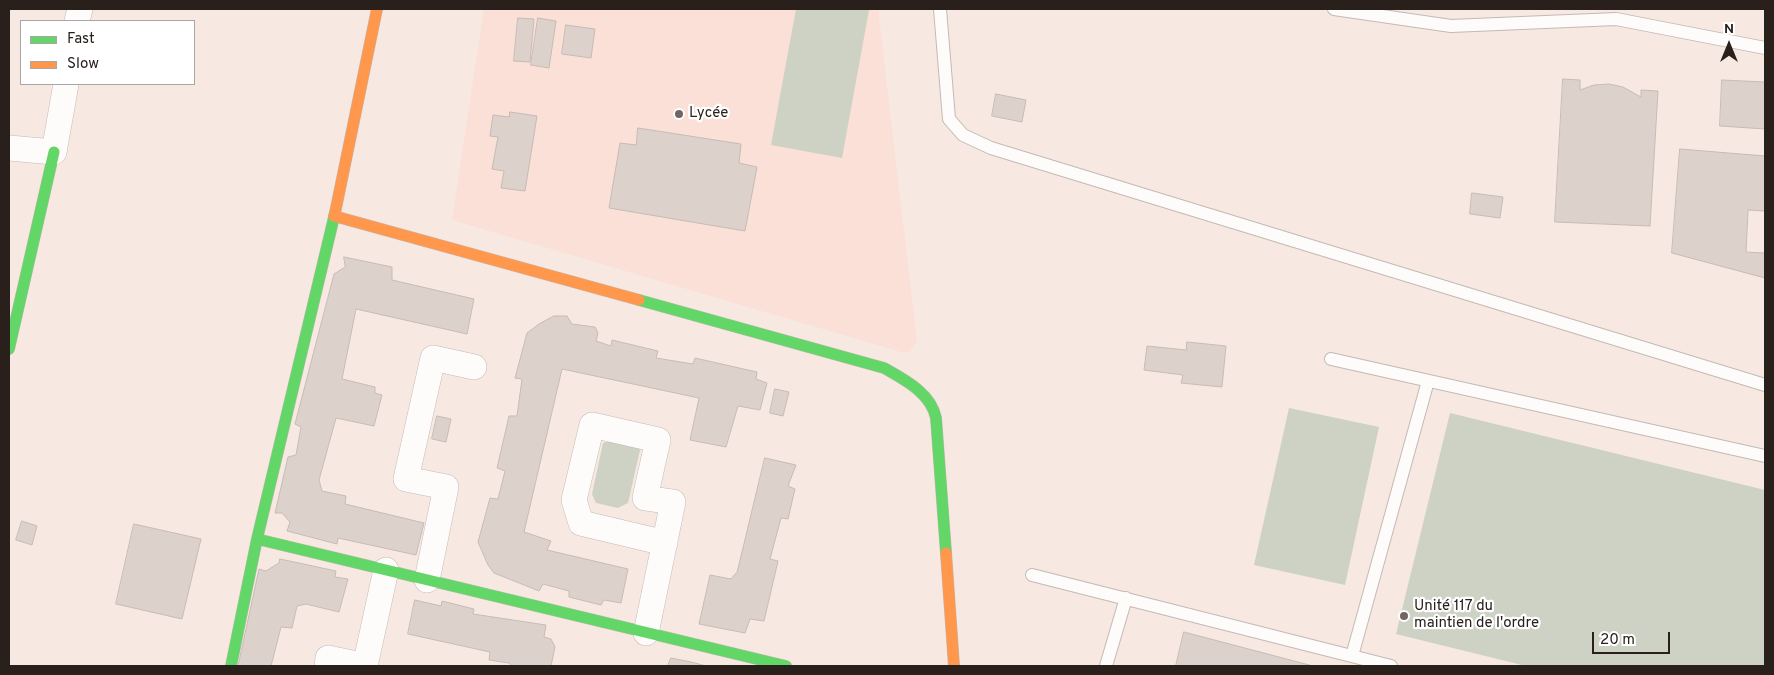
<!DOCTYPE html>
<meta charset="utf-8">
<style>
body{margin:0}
#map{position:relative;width:1774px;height:675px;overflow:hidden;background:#f7e8e2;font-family:Overpass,sans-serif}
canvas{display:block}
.frame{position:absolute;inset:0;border:10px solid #29201c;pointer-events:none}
.legend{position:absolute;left:20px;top:20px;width:175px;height:65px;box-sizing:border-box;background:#fff;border:1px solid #a9a6a4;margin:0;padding:6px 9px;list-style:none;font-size:15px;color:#29201c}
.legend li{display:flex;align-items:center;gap:10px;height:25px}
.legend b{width:25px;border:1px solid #a9a6a4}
.north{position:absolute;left:1704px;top:20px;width:50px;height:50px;-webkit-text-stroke:4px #fff;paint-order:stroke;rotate:0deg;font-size:14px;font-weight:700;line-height:20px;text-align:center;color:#29201c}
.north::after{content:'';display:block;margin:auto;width:18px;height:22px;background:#29201c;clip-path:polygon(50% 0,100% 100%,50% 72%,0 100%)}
.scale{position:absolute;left:1592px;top:632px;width:78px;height:22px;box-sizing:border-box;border:2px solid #29201c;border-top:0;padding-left:6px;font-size:15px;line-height:18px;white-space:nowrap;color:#29201c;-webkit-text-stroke:4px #fff;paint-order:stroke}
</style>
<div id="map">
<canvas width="1774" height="675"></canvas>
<div class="frame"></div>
<ul class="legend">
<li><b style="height:6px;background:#63d668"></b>Fast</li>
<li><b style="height:6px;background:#ff974d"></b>Slow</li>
</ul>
<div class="north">N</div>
<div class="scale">20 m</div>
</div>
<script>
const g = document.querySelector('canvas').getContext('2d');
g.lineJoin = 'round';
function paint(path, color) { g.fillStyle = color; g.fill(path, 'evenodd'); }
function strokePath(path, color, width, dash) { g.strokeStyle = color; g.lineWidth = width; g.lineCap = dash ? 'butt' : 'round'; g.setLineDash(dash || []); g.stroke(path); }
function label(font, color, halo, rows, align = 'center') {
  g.font = font + ' Overpass,sans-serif'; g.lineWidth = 4.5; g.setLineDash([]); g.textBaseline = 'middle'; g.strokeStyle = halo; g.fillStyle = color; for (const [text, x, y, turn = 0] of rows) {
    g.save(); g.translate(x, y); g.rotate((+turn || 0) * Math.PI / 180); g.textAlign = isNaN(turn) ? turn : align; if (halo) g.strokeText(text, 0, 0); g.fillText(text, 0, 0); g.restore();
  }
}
paint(new Path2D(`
 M484,9H878L917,342L908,352H901L452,220Z`), '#fae0d6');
paint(new Path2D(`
 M796,9H861L869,10L842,158L771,145Z
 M1289,408L1379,427L1345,585L1254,565Z
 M1450,413L1765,490V666H1526L1396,634Z
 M613,440L637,444L640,450L628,503L618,508L596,503L592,494L603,443Z`), '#cdd2c4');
const building = new Path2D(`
 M518,18L534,19L530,62L514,61Z
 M538,18L556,21L549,68L531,65Z
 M566,25L595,29L591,58L562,54Z
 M1563,79L1580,80V90L1594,85L1609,84L1623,87L1641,97V90L1658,91L1650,226L1555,222Z
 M1722,80L1765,82V129L1720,126Z
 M996,94L1026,100L1022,122L992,116Z
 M510,112L537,116L525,191L501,188L504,171L492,169L498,137L490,136L493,115L509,117Z
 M638,128L741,144L739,163L757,167L745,231L609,208L620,143L636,145Z
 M1680,149L1765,156V211L1748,210L1746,252L1765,253V278L1672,253Z
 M1472,193L1503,197L1500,218L1470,214Z
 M344,257L392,267V280L474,299L467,334L356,309L342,379L375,387V393L382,395L374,426L336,418L319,480L322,491L346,496L345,504L424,523L416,555L338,538L337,544L287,531L290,522L282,513H275L288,457L296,455L301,427L295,424L334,274L345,267Z
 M554,316H567L572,324L595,327L598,333L596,341L611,346L612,340L658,351L656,358L693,364L695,358L757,372L756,379L767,383L760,410L738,406L726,447L690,440L699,398L562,369L524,532L551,541L547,550L628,569L621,603L604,600L601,605L569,597V591L543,584L539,591L494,573L488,565L478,542L490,498L498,499L505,471L497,468L509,416H517L522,379L515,378L527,333L539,324Z
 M1187,342L1226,346L1222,387L1181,383L1183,375L1144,370L1147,346L1186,350Z
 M775,389L789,392L783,416L770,413Z
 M437,416L451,419L446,442L432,439Z
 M765,458L796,465L788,486L795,489L788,519L781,518L770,559L778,561L764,621L750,619L745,633L699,624L710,575L731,579L737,572Z
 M22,521L37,526L32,545L16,540Z
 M134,524L201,539L182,619L116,604Z
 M280,559L336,571L335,577L348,579L339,612L306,604L297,606L292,628L281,627L271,666H238L259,569L266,571L279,563Z
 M415,600L441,606L442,601L474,609L473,614L546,625L544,637L551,639L555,647L551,666H512L509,663L489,660L490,652L408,634Z
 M1184,632L1313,666H1176Z
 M671,658L691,662L706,666H668Z`);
paint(building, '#ddd1cc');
strokePath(building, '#c7bbb7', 1);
const lane = new Path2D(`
 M940,9L949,119L963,135L991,148L1765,385
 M1334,9L1451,26L1616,19L1765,48
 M1331,359L1765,456
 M1032,575L1391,666
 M1352,656L1428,381
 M1106,666L1126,598`);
const street = new Path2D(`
 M77,21L80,9
 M9,148L54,152L66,84
 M427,580L446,487L406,479L433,358L474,367
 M646,633L673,502L645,498L658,440L592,425L574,500L581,523L665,543
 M327,666L328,658L366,666
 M365,666L386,570`);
const fast = new Path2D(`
 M639,300L884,368C905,380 931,393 936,418L946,553
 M9,349L54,152
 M257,539L786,666
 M231,666L257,539L335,213`);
const slow = new Path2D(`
 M335,213L377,9
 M334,216L639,300
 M946,553L954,666`);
strokePath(lane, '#c4b9b4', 14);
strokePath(street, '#c4b9b4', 26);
strokePath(fast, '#c4b9b4', 12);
strokePath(slow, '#c4b9b4', 12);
strokePath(lane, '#fefcfb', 12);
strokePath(street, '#fefcfb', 25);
strokePath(fast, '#63d668', 11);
strokePath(slow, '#ff974d', 11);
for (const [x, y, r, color] of [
 [679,114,5,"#716661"],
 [1404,616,5,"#716661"]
]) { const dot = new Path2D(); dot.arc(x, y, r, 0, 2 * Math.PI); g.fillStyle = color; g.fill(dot); strokePath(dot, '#fff', 2); }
label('15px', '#29201c', '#fff', [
 ["Lycée",689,114],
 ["Unité 117 du",1414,607],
 ["maintien de l'ordre",1414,624]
], 'left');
</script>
